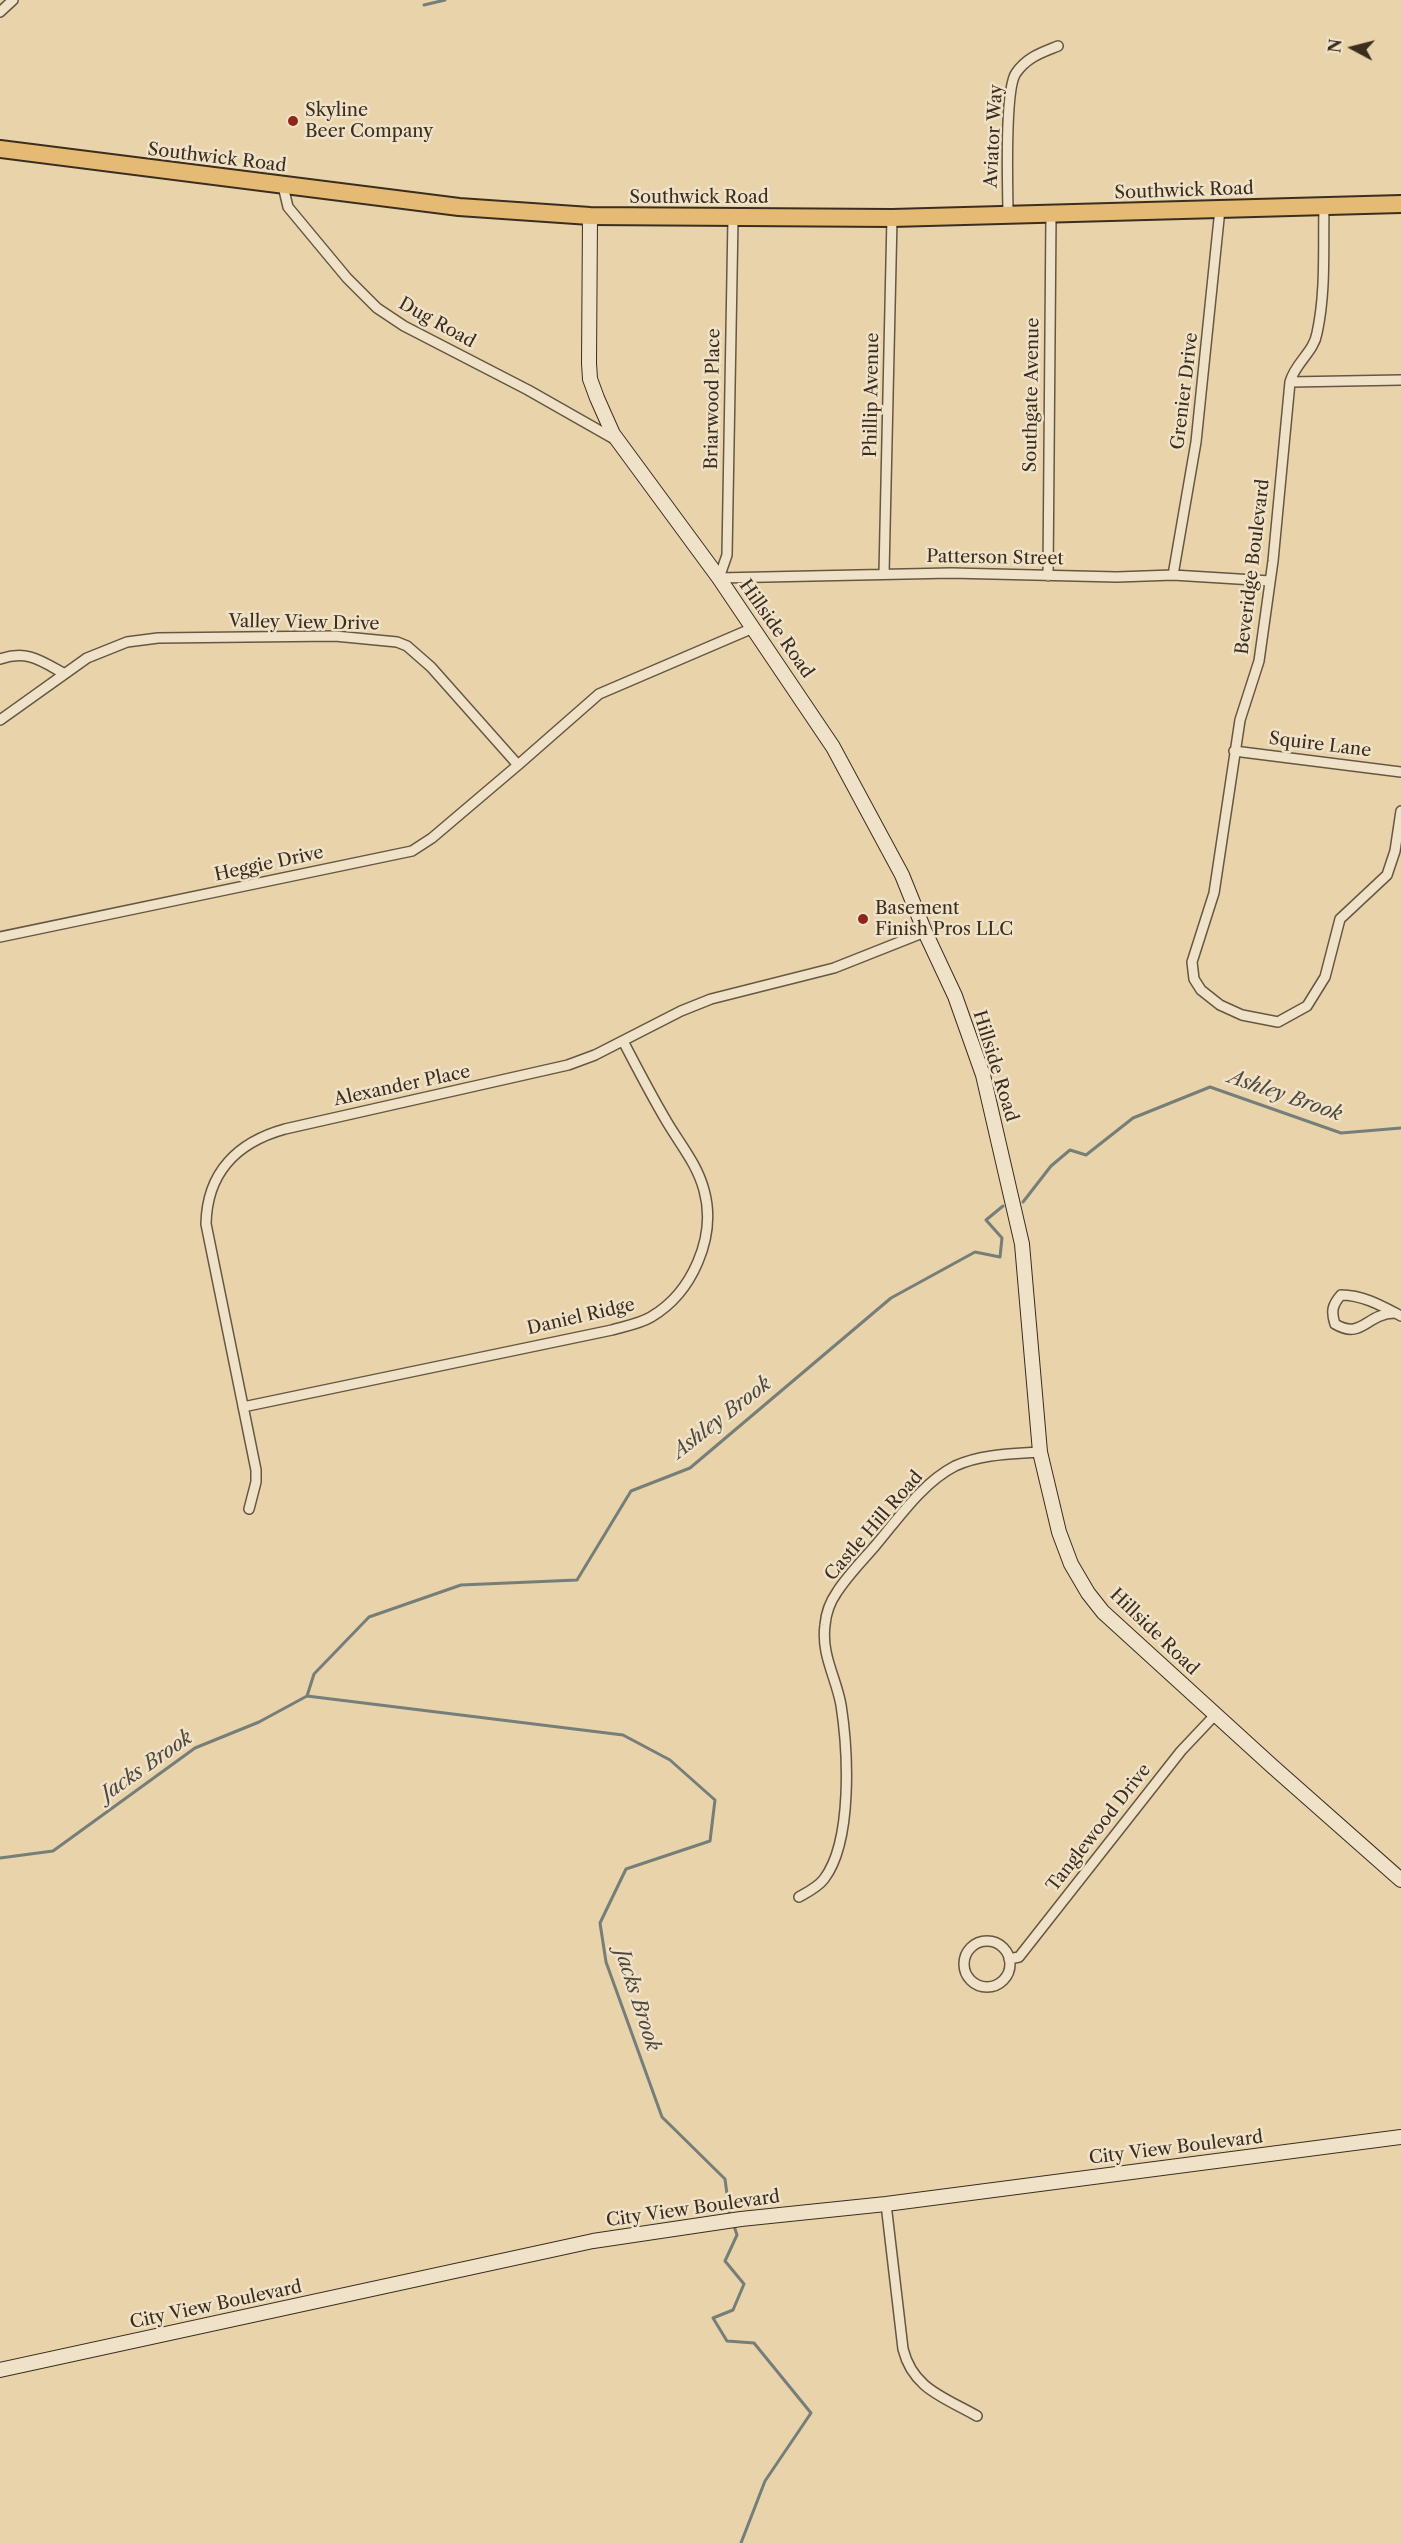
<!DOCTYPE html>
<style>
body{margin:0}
#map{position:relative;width:1401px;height:2543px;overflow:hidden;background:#e8d3aa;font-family:"Libre Caslon Text",serif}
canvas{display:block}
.north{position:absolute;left:1323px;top:18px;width:60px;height:60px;-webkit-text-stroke:4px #f0e2c8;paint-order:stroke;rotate:277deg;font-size:16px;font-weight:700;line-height:24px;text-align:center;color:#3b2e1f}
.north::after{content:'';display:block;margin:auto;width:21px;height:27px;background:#3b2e1f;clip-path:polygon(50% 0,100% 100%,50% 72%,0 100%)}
</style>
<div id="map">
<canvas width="1401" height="2543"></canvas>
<div class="north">N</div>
</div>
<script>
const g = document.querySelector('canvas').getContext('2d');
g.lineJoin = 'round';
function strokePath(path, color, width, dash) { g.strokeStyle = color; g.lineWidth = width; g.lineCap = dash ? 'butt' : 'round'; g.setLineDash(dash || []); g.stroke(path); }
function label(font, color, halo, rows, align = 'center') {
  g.font = font + ' "Libre Caslon Text",serif'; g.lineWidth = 5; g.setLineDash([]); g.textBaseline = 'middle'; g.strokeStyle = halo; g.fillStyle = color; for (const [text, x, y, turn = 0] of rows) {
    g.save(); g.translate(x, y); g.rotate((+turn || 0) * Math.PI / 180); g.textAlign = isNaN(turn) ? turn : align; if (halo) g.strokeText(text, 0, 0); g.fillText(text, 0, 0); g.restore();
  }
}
strokePath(new Path2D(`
 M424,5L445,0
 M1023,1202L1051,1166L1070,1150L1086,1155L1133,1118L1210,1087L1341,1133L1401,1128
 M307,1696L314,1674L369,1617L461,1585L577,1580L631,1491L690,1468L891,1298L975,1252L1000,1257L1002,1238L986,1220L1003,1206
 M0,1858L53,1851L195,1748L259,1722L307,1696L623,1735L670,1760L715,1800L710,1841L626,1869L600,1923L606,1962L662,2117L725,2179L730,2217
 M733,2223L737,2235L725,2261L744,2284L733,2310L713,2318L727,2341L754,2343L811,2413L765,2481L741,2543`), '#767e79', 3);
const street = new Path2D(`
 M0,12L13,0
 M283,186L288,207L347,278L377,308L404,326L528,390L616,440
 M1324,206C1323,248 1326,292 1317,333C1314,352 1295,363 1290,382L1273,561L1259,661L1240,720L1214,893L1192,962L1194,979L1201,990L1220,1005L1242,1015L1278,1022L1307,1006L1325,977L1340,919L1387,875L1395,851L1401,811
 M1008,216C1008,190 1004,90 1016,73C1027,57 1041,53 1058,46
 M733,219L727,555L719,578L951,573L1117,577L1173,575L1270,581
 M1290,382L1401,380
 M884,573L892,218
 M1173,575L1196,442L1220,209
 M1048,576L1051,215
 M0,659C27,650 40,660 63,673
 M0,720L87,658L127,642L158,638L335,636L397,642L407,646L431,667L518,765L599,694L753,628
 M1234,751L1401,772
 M0,937L412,851L432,838L518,765
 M1394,1313C1366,1314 1362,1340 1335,1324C1331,1312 1332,1305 1341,1295C1363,1295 1382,1306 1401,1316
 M243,1407L612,1330C625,1326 639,1324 651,1317C692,1293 717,1237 704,1190C697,1164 680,1144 667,1122C651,1095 637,1068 623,1041
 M249,1509L256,1482V1470L206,1224C207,1172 238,1142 285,1129L568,1065L595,1055L681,1011L711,999L834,968L925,932
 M799,1897C808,1892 818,1887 824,1879C853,1841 848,1750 841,1705C836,1677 821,1655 825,1625C826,1613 830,1602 837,1592C848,1575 862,1561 875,1546C898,1519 922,1483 955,1466C981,1454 1011,1454 1040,1452
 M964 1964a23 23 0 1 1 46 0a23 23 0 1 1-46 0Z
 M1009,1959L1019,1957L1181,1751L1215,1715
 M886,2204L903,2349C913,2389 944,2397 977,2416`);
const secondary = new Path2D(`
 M590,216L589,363L590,379L597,398L613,434L719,578L833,747L902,875L925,932L955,996L983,1075L1022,1244L1040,1452L1059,1532L1071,1564L1088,1593L1103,1612L1272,1766L1401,1880
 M0,2370L593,2241L741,2219L886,2204L1401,2137`);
const highway = new Path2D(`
 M0,149L459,207L590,216L892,218L1401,204`);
strokePath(street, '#665742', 12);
strokePath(secondary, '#3b2e1f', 16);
strokePath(highway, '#3b2e1f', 20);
strokePath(street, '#f0e2c8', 9);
strokePath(secondary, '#f0e2c8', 14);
strokePath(highway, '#e4ba75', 16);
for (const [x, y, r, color] of [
 [293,121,6,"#8f2418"],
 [863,919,6,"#8f2418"]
]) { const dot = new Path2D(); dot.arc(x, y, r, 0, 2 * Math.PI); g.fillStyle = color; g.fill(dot); strokePath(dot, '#f0e2c8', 2); }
label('18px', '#3b2e1f', '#f0e2c8', [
 ["Skyline",305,111],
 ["Beer Company",305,132],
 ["Basement",875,909],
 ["Finish Pros LLC",875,930]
], 'left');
label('18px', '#3b2e1f', '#f0e2c8', [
 ["Aviator Way",994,136,-87],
 ["Southwick Road",217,158,7],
 ["Southwick Road",1184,191,-2],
 ["Southwick Road",699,198],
 ["Dug Road",437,323,29],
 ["Grenier Drive",1185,391,-83],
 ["Phillip Avenue",872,395,-89],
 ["Southgate Avenue",1032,395,-89],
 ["Briarwood Place",713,399,-89],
 ["Patterson Street",995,558,1],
 ["Beveridge Boulevard",1253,567,-83],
 ["Valley View Drive",304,623,1],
 ["Hillside Road",776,629,55],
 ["Squire Lane",1320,745,7],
 ["Heggie Drive",269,864,-12],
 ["Hillside Road",995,1066,73],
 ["Alexander Place",402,1086,-12],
 ["Daniel Ridge",581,1317,-13],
 ["Castle Hill Road",874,1526,-49],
 ["Hillside Road",1154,1632,44],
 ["Tanglewood Drive",1099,1828,-52],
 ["City View Boulevard",1176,2148,-7],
 ["City View Boulevard",693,2209,-8],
 ["City View Boulevard",216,2305,-12]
]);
label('italic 20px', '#4f493d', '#f0e2c8', [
 ["Ashley Brook",1285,1096,19],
 ["Ashley Brook",722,1418,-38],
 ["Jacks Brook",147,1766,-35],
 ["Jacks Brook",637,2000,72]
]);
</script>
